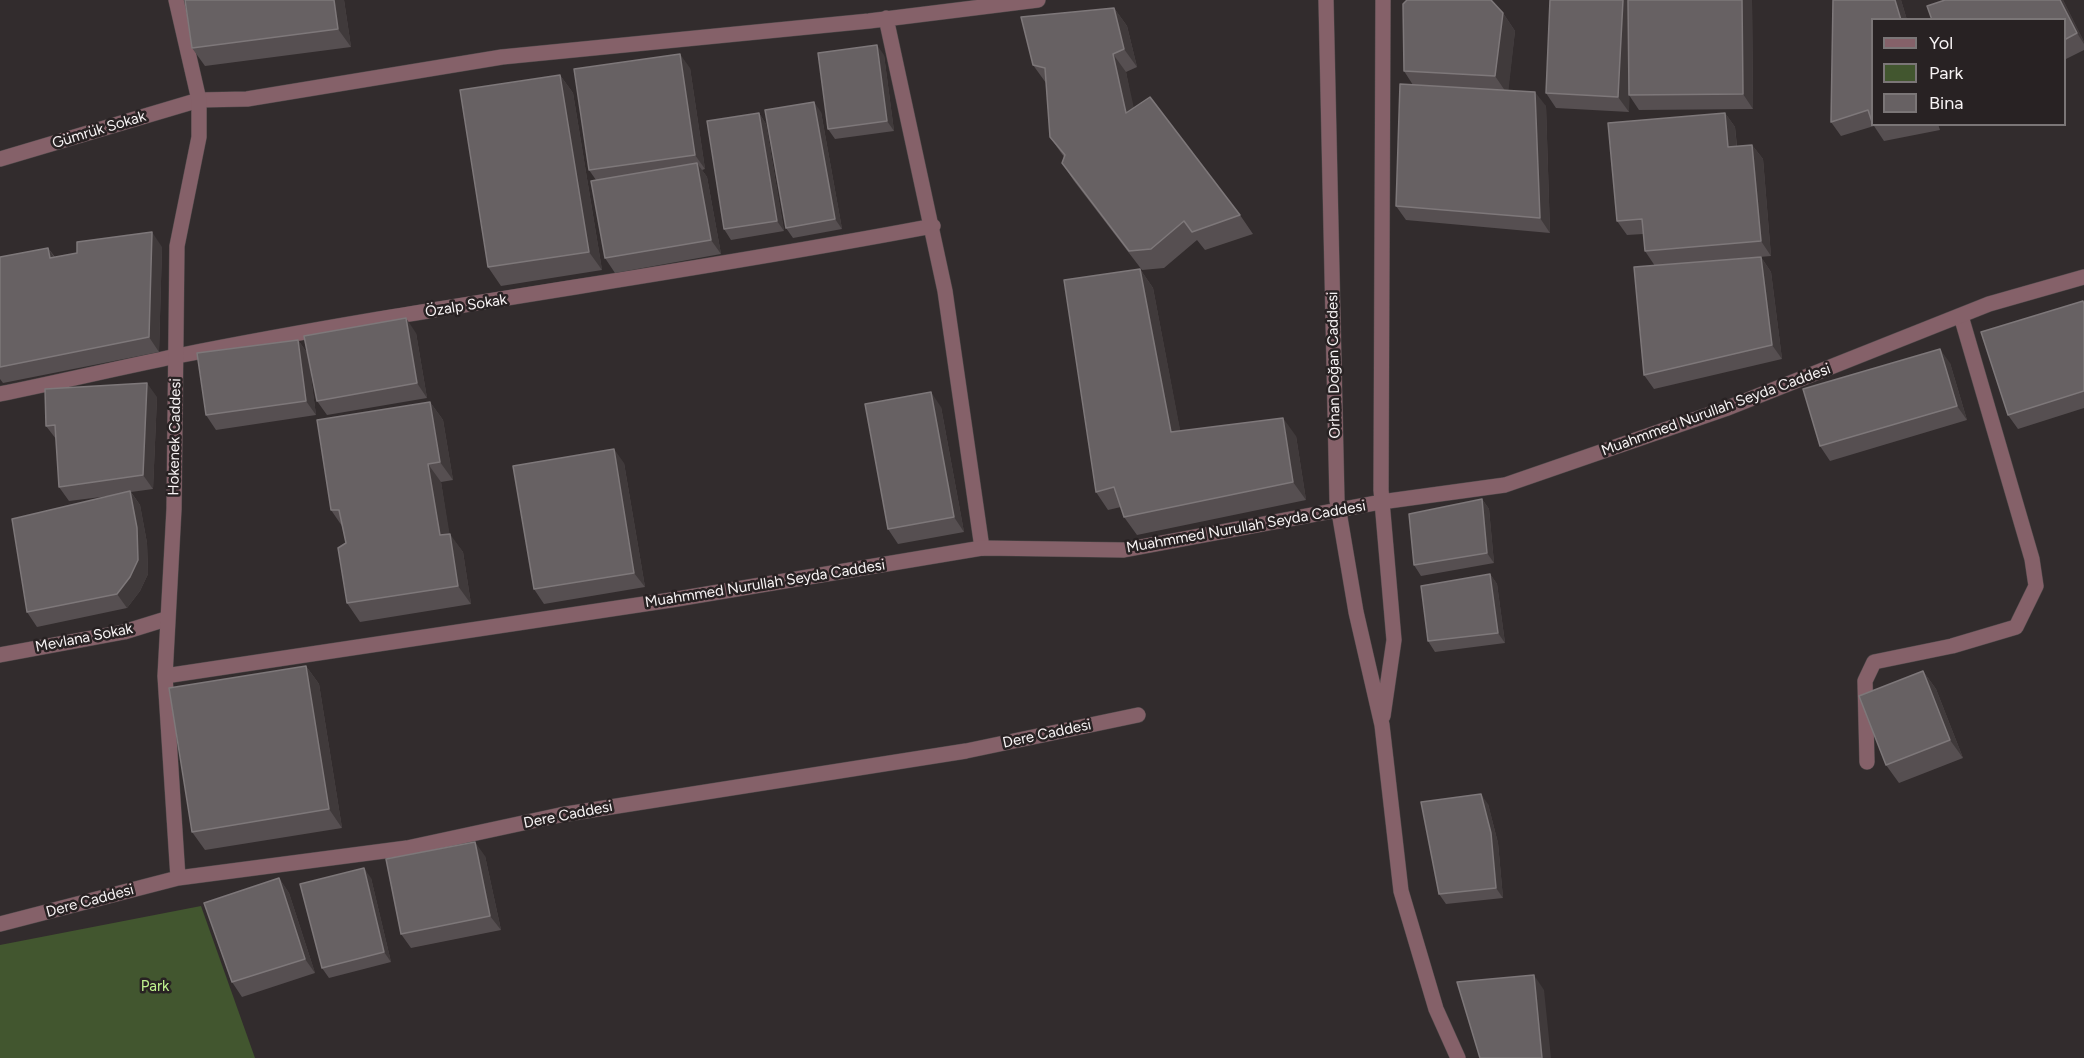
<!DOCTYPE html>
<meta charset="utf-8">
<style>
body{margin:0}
#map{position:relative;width:2084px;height:1058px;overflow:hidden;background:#322c2d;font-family:Figtree,sans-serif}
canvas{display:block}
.legend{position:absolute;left:1871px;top:18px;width:195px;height:108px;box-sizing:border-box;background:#282223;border:2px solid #7b7677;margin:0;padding:8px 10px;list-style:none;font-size:18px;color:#f7f3f4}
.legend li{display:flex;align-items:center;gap:12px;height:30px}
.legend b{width:30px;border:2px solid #7b7677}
</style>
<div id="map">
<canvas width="2084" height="1058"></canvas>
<ul class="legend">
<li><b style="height:8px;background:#856169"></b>Yol</li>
<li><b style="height:16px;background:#42562f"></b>Park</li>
<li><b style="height:16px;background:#676163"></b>Bina</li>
</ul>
</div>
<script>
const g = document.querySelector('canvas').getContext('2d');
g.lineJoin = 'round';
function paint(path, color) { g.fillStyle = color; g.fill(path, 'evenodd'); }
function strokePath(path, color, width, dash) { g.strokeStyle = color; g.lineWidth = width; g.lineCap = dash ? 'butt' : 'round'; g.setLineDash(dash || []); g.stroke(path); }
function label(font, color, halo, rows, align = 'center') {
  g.font = font + ' Figtree,sans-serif'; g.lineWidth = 5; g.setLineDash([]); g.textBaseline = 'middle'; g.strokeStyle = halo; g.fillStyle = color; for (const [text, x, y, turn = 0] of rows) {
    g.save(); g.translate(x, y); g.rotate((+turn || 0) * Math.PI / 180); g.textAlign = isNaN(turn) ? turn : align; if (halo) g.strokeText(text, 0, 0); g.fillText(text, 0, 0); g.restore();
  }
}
paint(new Path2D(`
 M201,906L255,1058H0V945Z`), '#42562f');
const minor = new Path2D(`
 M886,18L945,291L982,548
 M0,159L199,100L247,99L502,57L869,21L1038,0
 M0,394C59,382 118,368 177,356C428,306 682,274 933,226
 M0,655L124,632L166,619
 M1867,762L1865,681L1874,662L1952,646L2016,627L2036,586L2032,559L1961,316`);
const tertiary = new Path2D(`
 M176,0L199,100V137L177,246L174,509L165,676L178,878
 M1326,0L1337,500L1356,612L1382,725L1401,891L1436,1009L1458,1058
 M1383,0L1381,490L1394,640L1383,716
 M165,676L671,600L982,548L1124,550L1381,502L1505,485L1725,409L1989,304L2084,277
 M0,924L178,878L407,848L560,815L966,751L1138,715`);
strokePath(minor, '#4e4849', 16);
strokePath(tertiary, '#4e4849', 16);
strokePath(minor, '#856169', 15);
strokePath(tertiary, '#856169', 15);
paint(new Path2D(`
 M185,0H344L351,47L205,66L192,48Z
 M1550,0H1752L1753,109L1639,110L1629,95V112L1556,108L1546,93Z
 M1833,0H1901L1907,20H1872V124H1938L1940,130L1884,141L1874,126L1841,136L1831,122Z
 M1945,0H2063L2084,42V50L2064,60V20Z
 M1114,8L1127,26L1137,67L1126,72L1133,108L1240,215L1253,234L1205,250L1197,240L1164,268L1142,270L1074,181L1062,163L1064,157L1050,137L1046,83L1033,65Z
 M1503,13L1515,31L1508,90L1546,106L1550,233L1406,220L1396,206L1413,85L1404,71Z
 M884,55L894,131L835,139L828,129Z
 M690,68L705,169L702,170L707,177L721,254L615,273L605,258L596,180L589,170Z
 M560,75L573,93L602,270L501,286L488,267Z
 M821,112L842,229L793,238L786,228Z
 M759,113L766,124L784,231L731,240L724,229Z
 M1725,113L1735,127L1737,146L1752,145L1763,159L1771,256L1723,260L1761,257L1771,272L1782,359L1654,389L1644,375L1655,266L1645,251L1643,234L1627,235L1617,221Z
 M162,247L159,352L3,383L0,379V257L48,248L55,257Z
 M1140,269L1153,288L1180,431L1296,436L1306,500L1137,535L1124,517L1121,507L1108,510L1096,492Z
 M2084,302V408L2018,429L2008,415Z
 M416,333L427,398L327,415L317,401L308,356L316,415L216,430L206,415L298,340L308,354Z
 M1950,363L1967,420L1830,461L1820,446Z
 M157,397L153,489L131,492L140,505L147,543L148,574L140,591L127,608L37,627L27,612L109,496L69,501L59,487L56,439L46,426Z
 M430,402L443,420L453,480L441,482L449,534L463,552L471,604L360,622L347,603L346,543L342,526L331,510Z
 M941,407L964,532L898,544L888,529Z
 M624,463L645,587L544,604L534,589Z
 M1482,499L1489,509L1494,563L1421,576L1414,565Z
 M1490,574L1497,584L1505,643L1435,652L1428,641Z
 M306,666L319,684L342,828L205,850L192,832Z
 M1923,671L1936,689L1963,758L1899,783L1886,765Z
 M1488,804L1498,843L1503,898L1446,904L1439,894Z
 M485,856L501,930L411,948L401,934Z
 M279,878L289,893L315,973L242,997L232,982Z
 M371,878L391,962L329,978L322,968Z`), '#564f51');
paint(new Path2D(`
 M334,0H344L351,47L338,29Z
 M1623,0H1634L1629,112L1618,97Z
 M1742,0H1752L1753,109L1743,94Z
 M1895,0H1901L1907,20H1901Z
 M2060,0H2063L2084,42V44L2077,33Z
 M1114,8L1127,26L1137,67L1124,49Z
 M1503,13L1515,31L1508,95L1495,76Z
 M877,45L884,55L894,131L887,121Z
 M680,54L690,68L705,169L695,155Z
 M1113,54L1126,72L1139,131L1126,113Z
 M560,75L573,93L602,270L589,252Z
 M1535,92L1546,106L1550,233L1540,218Z
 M814,102L821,112L842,229L835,219Z
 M759,113L766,124L784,231L777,221Z
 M1725,113L1735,127L1738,161L1728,147Z
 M1752,145L1763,159L1771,256L1761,241Z
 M697,163L707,177L721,254L711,240Z
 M152,232L162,247L159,352L149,337Z
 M48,248L58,263L50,258Z
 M1761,257L1771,272L1782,359L1772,345Z
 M1140,269L1153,288L1184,450L1171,432Z
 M406,318L416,333L427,398L417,383Z
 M298,340L308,354L316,415L306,401Z
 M1940,349L1950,363L1967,420L1957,406Z
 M147,383L157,397L153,489L143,475Z
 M931,392L941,407L964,532L954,517Z
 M430,402L443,420L453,480L440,462Z
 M1283,418L1296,436L1306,500L1293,482Z
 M614,449L624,463L645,587L634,573Z
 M428,464L441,482L453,554L440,535Z
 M130,491L140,505L147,543L148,574L140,591L127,608L117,594Z
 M1482,499L1489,509L1494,563L1487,553Z
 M450,534L463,552L471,604L458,586Z
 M1490,574L1497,584L1505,643L1498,633Z
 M306,666L319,684L342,828L329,809Z
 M1923,671L1936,689L1963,758L1950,740Z
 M1481,794L1488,804L1498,843L1503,898L1496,888Z
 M475,842L485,856L501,930L490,916Z
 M364,868L371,878L391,962L384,952Z
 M279,878L289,893L315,973L305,959Z
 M1534,975L1544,990L1551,1058H1542Z`), '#403a3b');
const building = new Path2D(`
 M185,0H334L338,29L192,48Z
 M1407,0H1491L1503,13L1495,76L1404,71L1403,4Z
 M1550,0H1623L1618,97L1546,93Z
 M1628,0H1742L1743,94L1629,95Z
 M1833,0H1895L1901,20H1872V122L1868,110L1831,122Z
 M1945,0H2060L2077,33L2064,40V20H1932L1927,6Z
 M1114,8L1124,49L1113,54L1126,113L1150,97L1240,215L1192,232L1184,221L1151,249L1129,251L1062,163L1065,155L1050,137L1045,68L1033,65L1021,17Z
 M877,45L887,121L828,129L818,53Z
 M680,54L695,155L589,170L574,69Z
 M560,75L589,252L488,267L460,90Z
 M1400,84L1535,92L1540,218L1396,206Z
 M814,102L835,219L786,228L765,110Z
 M759,113L777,221L724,229L707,121Z
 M1725,113L1728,147L1752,145L1761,241L1645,251L1642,219L1617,221L1608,123Z
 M697,163L711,240L605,258L591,181Z
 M152,232L149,337L0,367V257L48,248L50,258L77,253V242Z
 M1761,257L1772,345L1644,375L1634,267Z
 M1140,269L1171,432L1283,418L1293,482L1124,517L1114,487L1096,492L1064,280Z
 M2083,301L2084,304V391L2008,415L1981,332Z
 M406,318L417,383L317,401L304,336Z
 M298,340L306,401L206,415L197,353Z
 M1940,349L1957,406L1820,446L1803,389Z
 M147,383L143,475L59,487L55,425L46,426L45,389Z
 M931,392L954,517L888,529L865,404Z
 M430,402L440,462L428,464L440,535L450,534L458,586L347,603L338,548L346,543L339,510H331L317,420Z
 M614,449L634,573L534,589L513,466Z
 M130,491L137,528L138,560L130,577L117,594L27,612L12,519Z
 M1482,499L1487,553L1414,565L1409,514Z
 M1490,574L1498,633L1428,641L1421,586Z
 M306,666L329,809L192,832L169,688Z
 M1923,671L1950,740L1886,765L1859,696Z
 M1481,794L1491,833L1496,888L1439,894L1421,802Z
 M475,842L490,916L401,934L386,859Z
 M364,868L384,952L322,968L300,884Z
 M279,878L305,959L232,982L204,903Z
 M1534,975L1542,1058H1480L1457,982Z`);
paint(building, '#676163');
strokePath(building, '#7e787a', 1.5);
label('15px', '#f7f3f4', '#282223', [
 ["Gümrük Sokak",99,130,-17],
 ["Özalp Sokak",466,306,-9],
 ["Orhan Doğan Caddesi",1334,365,-91],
 ["Muahmmed Nurullah Seyda Caddesi",1716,410,-20],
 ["Hokenek Caddesi",175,437,-89],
 ["Muahmmed Nurullah Seyda Caddesi",1246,527,-10],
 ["Muahmmed Nurullah Seyda Caddesi",765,584,-9],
 ["Mevlana Sokak",84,638,-11],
 ["Dere Caddesi",1047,734,-12],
 ["Dere Caddesi",568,815,-11],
 ["Dere Caddesi",90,901,-15]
]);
label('15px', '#c0f28f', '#282223', [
 ["Park",155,987]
]);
</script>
